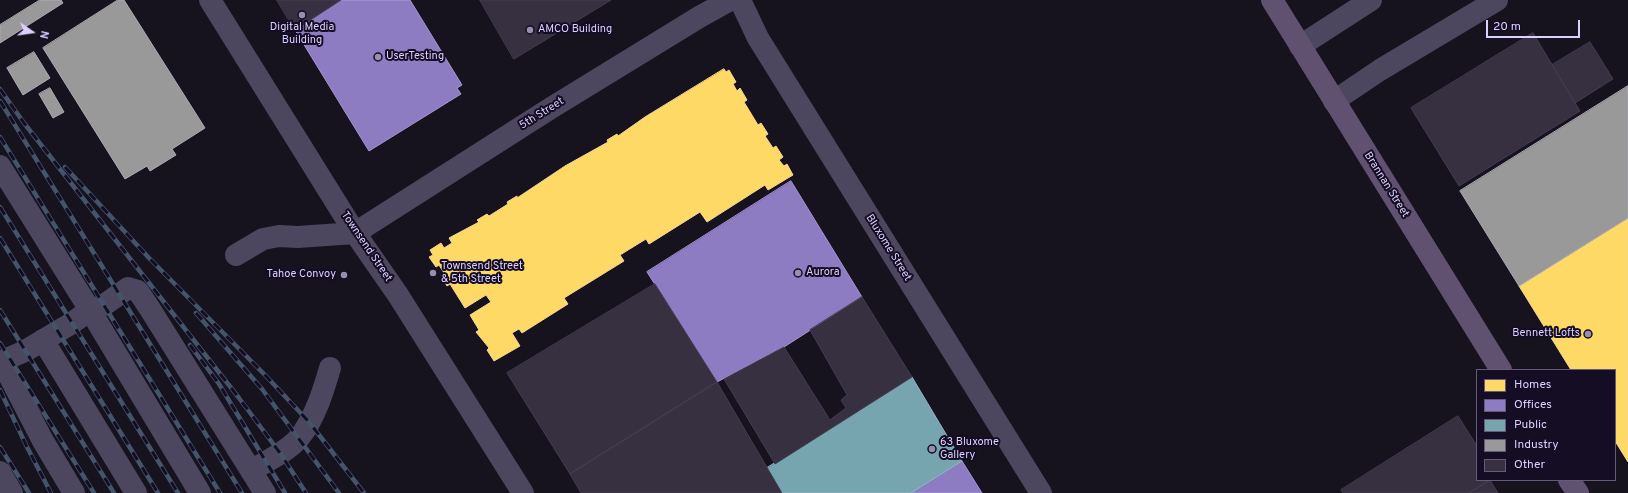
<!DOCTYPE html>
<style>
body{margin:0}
#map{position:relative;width:1628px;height:493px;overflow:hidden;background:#16121e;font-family:Overpass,sans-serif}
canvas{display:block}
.legend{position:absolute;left:1476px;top:369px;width:140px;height:112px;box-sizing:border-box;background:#140d23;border:1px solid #645b7b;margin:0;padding:5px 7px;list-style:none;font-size:12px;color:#dcd0ff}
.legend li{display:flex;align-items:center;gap:8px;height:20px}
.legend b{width:20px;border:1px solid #645b7b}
.north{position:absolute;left:12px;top:12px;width:40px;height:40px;-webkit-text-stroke:3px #140d23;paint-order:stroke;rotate:103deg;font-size:11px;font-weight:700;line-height:16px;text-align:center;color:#dcd0ff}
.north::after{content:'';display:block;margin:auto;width:14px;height:18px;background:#dcd0ff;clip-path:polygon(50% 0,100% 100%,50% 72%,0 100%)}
.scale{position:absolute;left:1486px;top:20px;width:94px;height:18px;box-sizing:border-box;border:2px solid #dcd0ff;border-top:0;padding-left:5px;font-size:12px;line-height:14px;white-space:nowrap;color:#dcd0ff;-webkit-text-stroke:3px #140d23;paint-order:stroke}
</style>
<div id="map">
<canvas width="1628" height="493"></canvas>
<ul class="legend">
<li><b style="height:11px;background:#ffd966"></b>Homes</li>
<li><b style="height:11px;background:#8e7cc3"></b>Offices</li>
<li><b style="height:11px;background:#76a5af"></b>Public</li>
<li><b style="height:11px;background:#999"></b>Industry</li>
<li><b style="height:11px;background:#363041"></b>Other</li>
</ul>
<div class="north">N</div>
<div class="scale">20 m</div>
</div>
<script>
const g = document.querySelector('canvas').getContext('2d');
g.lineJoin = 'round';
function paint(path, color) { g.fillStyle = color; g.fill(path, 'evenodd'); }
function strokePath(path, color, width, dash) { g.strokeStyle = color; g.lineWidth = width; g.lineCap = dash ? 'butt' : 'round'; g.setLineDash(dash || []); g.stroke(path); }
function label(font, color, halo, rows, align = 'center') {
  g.font = font + ' Overpass,sans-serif'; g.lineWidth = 4; g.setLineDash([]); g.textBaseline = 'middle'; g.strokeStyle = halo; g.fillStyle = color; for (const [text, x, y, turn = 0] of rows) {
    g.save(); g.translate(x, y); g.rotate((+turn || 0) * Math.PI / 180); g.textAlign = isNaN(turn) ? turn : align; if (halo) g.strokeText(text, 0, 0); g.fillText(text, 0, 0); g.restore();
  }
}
const homes = new Path2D(`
 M724,69L726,72L729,70L736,82L733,84L737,91L740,88L747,100L744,102L758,125L761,123L768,134L765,136L773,148L776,146L783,157L779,160L784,166L787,164L793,175L768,190L765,185L707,222L700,212L649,244L646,239L620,255L624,261L564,298L568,304L522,333L519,329L512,333L520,346L494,361L487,350L489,348L476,332L479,330L470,315L491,302L486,295L465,308L450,284L447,286L441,275L444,273L439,265L436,267L429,257L433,255L430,250L441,243L444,248L452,243L449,238L479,222L477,220L487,214L489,216L508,204L507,202L517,196V198L565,166L608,142L607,140L617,134L618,136L645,117Z
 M1628,218V462L1615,441V370H1571L1519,286Z`);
paint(homes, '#ffd966');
strokePath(homes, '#f4d694', 1);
const offices = new Path2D(`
 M341,0H410L462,85L457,88L461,94L369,151L295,30Z
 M791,181L862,297L784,347L717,382L647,272Z
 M962,461L982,493H911Z`);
paint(offices, '#8e7cc3');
strokePath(offices, '#a595d5', 1);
const public = new Path2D(`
 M912,377L962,461L911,493H782L767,468Z`);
paint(public, '#76a5af');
strokePath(public, '#95b2c7', 1);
const industry = new Path2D(`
 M40,0H61L63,3L0,43V25Z
 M118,0H124L205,128L172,149L176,155L150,171L147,166L125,179L43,48Z
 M34,52L50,78L23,95L7,68Z
 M1628,86V218L1519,286L1460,191Z
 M50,88L64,112L53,118L39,94Z`);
paint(industry, '#999');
strokePath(industry, '#adaab8', 1);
const building = new Path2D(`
 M277,0H341L295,30Z
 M480,0H611L514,59Z
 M1533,33L1580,111L1459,186L1411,108Z
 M1590,42L1613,79L1575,103L1552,65Z
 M655,284L717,382L570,474L507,373Z
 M862,297L912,377L775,464L724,379L784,347L830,420L846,408L841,400L847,395L810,330Z
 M717,382L782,493H581L570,474Z
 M1458,416L1477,446V480H1490L1469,493H1343L1341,490Z
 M1490,480L1498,493H1469Z`);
paint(building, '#363041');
strokePath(building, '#443c53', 1);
strokePath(new Path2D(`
 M210,0L355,233L398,295L523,493
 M740,0L758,38L1041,493
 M1300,46L1371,0
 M1334,101L1380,70L1497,0
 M0,166L90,310L200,493
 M236,255L263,239L279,236L298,237L355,233L551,108L701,16L730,0
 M43,340L136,493
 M0,362L25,351L72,323L90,310L104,305L128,288L138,291L150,309L265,493
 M2,362L43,441L74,493
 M251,471C266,461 287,452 299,438C315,418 323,392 330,368
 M0,472L12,493`), '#4c475f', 22);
strokePath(new Path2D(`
 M1272,0L1501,370
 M1569,480L1578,493`), '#615170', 22);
const rail = new Path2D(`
 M0,89L24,123L239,398L280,453L306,493
 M0,101L242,493
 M0,137L220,493
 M65,167L149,258L266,376L309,422L364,493
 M0,207L178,493
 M0,238L158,493
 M0,310L114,493
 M196,313L262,389L339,493
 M0,343L94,493
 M190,345L219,384L285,493
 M0,390L27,447L51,493
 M0,447L29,493`);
strokePath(rail, '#44546a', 4.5);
strokePath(rail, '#140d23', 3, [9]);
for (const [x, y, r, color] of [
 [302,15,4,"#978eb0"],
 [530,30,4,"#978eb0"],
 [378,57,4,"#978eb0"],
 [433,273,4,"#978eb0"],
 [798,273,4,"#978eb0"],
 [344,275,4,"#978eb0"],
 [1588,334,4,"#978eb0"],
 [932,449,4,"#978eb0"]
]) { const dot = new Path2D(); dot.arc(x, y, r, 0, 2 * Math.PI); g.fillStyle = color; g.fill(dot); strokePath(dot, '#140d23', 1.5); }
label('11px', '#dcd0ff', '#140d23', [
 ["Digital Media",302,28,"center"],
 ["Building",302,41,"center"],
 ["AMCO Building",538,30],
 ["UserTesting",386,57],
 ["Townsend Street",441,267],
 ["& 5th Street",441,280],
 ["Aurora",806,273],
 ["Tahoe Convoy",336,275,"right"],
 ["Bennett Lofts",1580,334,"right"],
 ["63 Bluxome",940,443],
 ["Gallery",940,456]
], 'left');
label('11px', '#dcd0ff', '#140d23', [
 ["5th Street",542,114,-32],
 ["Brannan Street",1386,185,58],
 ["Townsend Street",366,247,56],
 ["Bluxome Street",888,248,58]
]);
</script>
